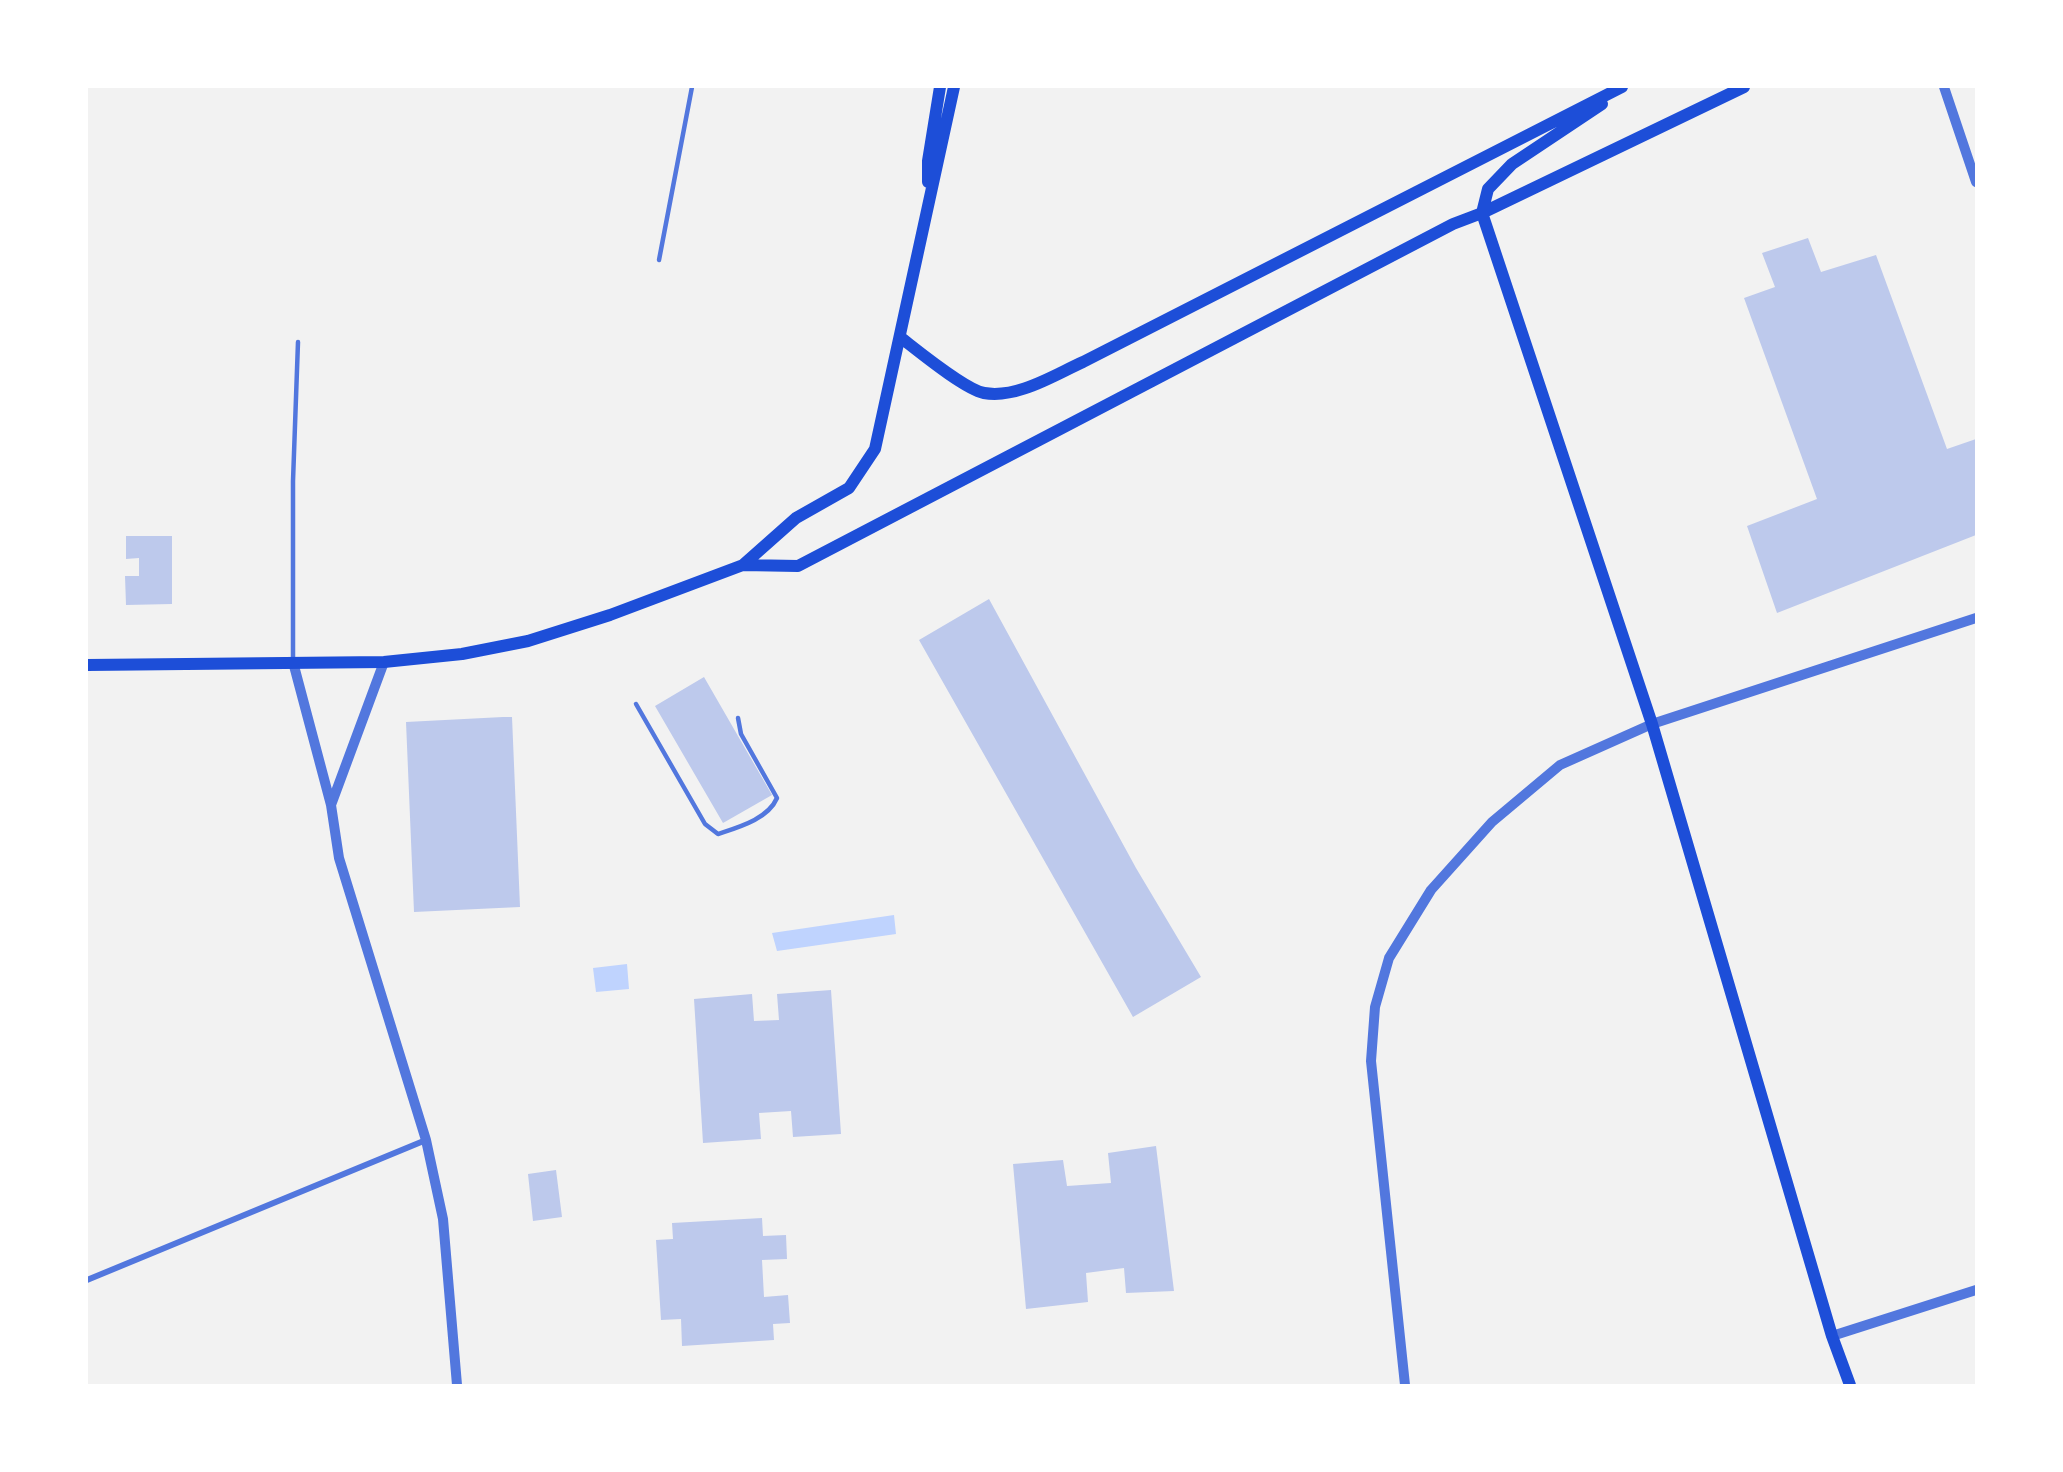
<!DOCTYPE html>
<style>
body{margin:0}
#map{position:relative;width:2063px;height:1472px;overflow:hidden;background:#f2f2f2;font-family:"Fira Sans Condensed",sans-serif}
canvas{display:block}
.frame{position:absolute;inset:0;border:88px solid #fff;pointer-events:none}
</style>
<div id="map">
<canvas width="2063" height="1472"></canvas>
<div class="frame"></div>
</div>
<script>
const g = document.querySelector('canvas').getContext('2d');
g.lineJoin = 'round';
function paint(path, color) { g.fillStyle = color; g.fill(path, 'evenodd'); }
function strokePath(path, color, width, dash) { g.strokeStyle = color; g.lineWidth = width; g.lineCap = dash ? 'butt' : 'round'; g.setLineDash(dash || []); g.stroke(path); }
paint(new Path2D(`
 M894,915L896,934L777,951L772,933Z
 M627,964L629,989L596,992L593,968Z`), '#bfd3fe');
paint(new Path2D(`
 M1808,238L1821,272L1876,255L1947,449L1976,439V535L1777,613L1747,526L1817,499L1744,298L1775,287L1762,253Z
 M126,536H172V604L126,605L125,576H139V558L126,559Z
 M989,599L1136,868L1201,977L1133,1017L919,640Z
 M704,677L772,795L723,823L655,706Z
 M503,717H512L520,907L414,912L406,722Z
 M831,990L841,1134L793,1137L791,1111L759,1113L761,1139L703,1143L694,999L752,994L754,1021L779,1020L777,994Z
 M1156,1146L1174,1291L1126,1293L1124,1268L1086,1273L1088,1302L1026,1309L1013,1164L1063,1160L1067,1186L1111,1183L1108,1153Z
 M556,1170L562,1217L533,1221L528,1174Z
 M762,1218L763,1236L786,1235L787,1259L762,1260L764,1297L788,1295L790,1323L773,1324L774,1340L682,1346L681,1319L661,1320L656,1240L673,1239L672,1223Z`), '#bdc9ec');
strokePath(new Path2D(`
 M659,260L692,87
 M293,662V481L298,342
 M636,704L705,824L718,834C739,827 768,819 777,798L741,734L738,718`), '#5277de', 4.5);
strokePath(new Path2D(`
 M87,1280L426,1140`), '#5277de', 6);
strokePath(new Path2D(`
 M1944,87L1976,182
 M293,662L331,805L339,858L426,1140L443,1219L457,1385
 M331,805L384,662
 M1832,1336L1976,1290
 M1405,1385L1371,1061L1375,1007L1389,958L1431,890L1492,822L1560,765L1652,724L1976,618`), '#5277de', 10);
strokePath(new Path2D(`
 M928,182V161L940,87
 M1482,213L1652,724L1832,1336L1850,1385
 M1482,213L1488,189L1512,164L1602,104
 M900,337C917,350 964,389 984,393C1017,399 1054,375 1083,362L1622,87
 M743,565L798,566L1453,224L1482,213L1744,87
 M87,665L384,662L462,654L528,641L610,615L743,565L796,518L849,488L875,449L954,87`), '#1d4ed8', 12);
</script>
